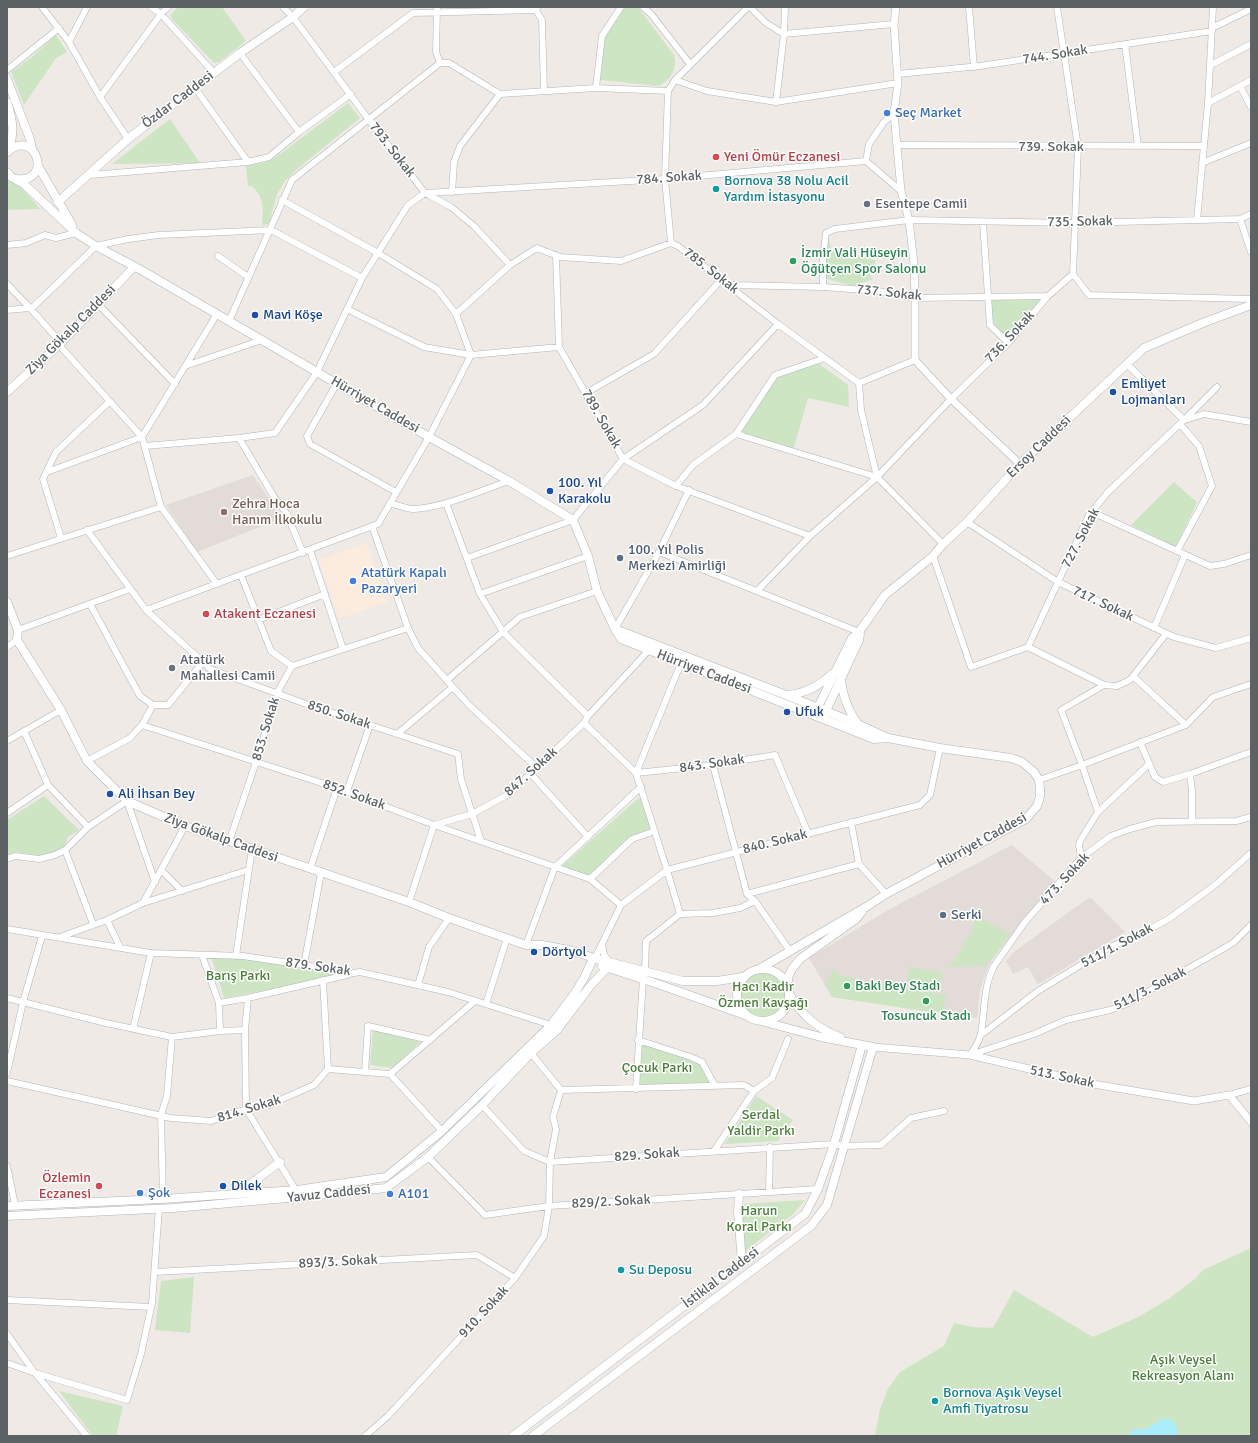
<!DOCTYPE html>
<meta charset="utf-8">
<style>
body{margin:0}
#map{position:relative;width:1258px;height:1443px;overflow:hidden;background:#efeae6;font-family:Signika,sans-serif}
canvas{display:block}
.frame{position:absolute;inset:0;border:8px solid #5d6365;pointer-events:none}
</style>
<div id="map">
<canvas width="1258" height="1443"></canvas>
<div class="frame"></div>
</div>
<script>
const g = document.querySelector('canvas').getContext('2d');
g.lineJoin = 'round';
function paint(path, color) { g.fillStyle = color; g.fill(path, 'evenodd'); }
function strokePath(path, color, width, dash) { g.strokeStyle = color; g.lineWidth = width; g.lineCap = dash ? 'butt' : 'round'; g.setLineDash(dash || []); g.stroke(path); }
function label(font, color, halo, rows, align = 'center') {
  g.font = font + ' Signika,sans-serif'; g.lineWidth = 3; g.setLineDash([]); g.textBaseline = 'middle'; g.strokeStyle = halo; g.fillStyle = color; for (const [text, x, y, turn = 0] of rows) {
    g.save(); g.translate(x, y); g.rotate((+turn || 0) * Math.PI / 180); g.textAlign = isNaN(turn) ? turn : align; if (halo) g.strokeText(text, 0, 0); g.fillText(text, 0, 0); g.restore();
  }
}
paint(new Path2D(`
 M367,543L387,602L339,619L319,560Z`), '#fcecdd');
paint(new Path2D(`
 M253,475L282,518L197,552L166,505Z
 M1012,845L1057,883L1025,918L992,960L986,972L980,990L977,1018L832,997L809,958L890,909Z
 M1090,897L1125,932L1038,984L1028,967L1013,974L1006,961L1015,951Z`), '#e2dbd7');
paint(new Path2D(`
 M178,7H222L246,41L219,62L214,63L172,19L170,15Z
 M625,7H638L674,55C678,68 671,81 658,86L601,80L600,78L604,38Z
 M56,35L67,52L56,58L24,105L11,72L33,56Z
 M348,103L360,118L296,170L285,181L277,194L269,224L262,225C263,209 265,199 253,187L248,186L246,166L267,162L276,157Z
 M170,119L200,163L112,164Z
 M7,180C21,185 31,198 40,209L7,210Z
 M827,234L832,251L876,260L870,275L873,279L853,286L824,278Z
 M990,298H1042L1007,340L993,324Z
 M818,363L848,385L849,407L808,398L793,450L739,433L776,378Z
 M1174,482L1197,502L1176,547L1131,525Z
 M44,796L79,830L68,837L63,849L42,856L16,852L7,855V820Z
 M641,796L652,830L632,837L589,876L562,866Z
 M976,916L1010,934L992,960L989,961L984,966L950,967L971,931Z
 M235,957L319,970L337,975L323,980L224,998L212,959Z
 M909,967L943,972L940,988L907,983Z
 M834,968L839,973V975L859,979L871,986L872,983L946,995L943,1014L832,997L825,985Z
 M737 995a26 26 0 1 1 52 0a26 26 0 1 1-52 0Z
 M373,1029L420,1042L393,1068L370,1065Z
 M638,1040L702,1062L715,1086L636,1089Z
 M756,1096L793,1120L778,1141L725,1144Z
 M805,1200L793,1214L744,1252L742,1204Z
 M1251,1248V1436H875L880,1409L888,1389L900,1372L944,1346L954,1323L973,1327L993,1328L1014,1290L1093,1337L1138,1317L1170,1298L1196,1278L1203,1270Z
 M194,1277L190,1333L155,1330L161,1281Z
 M59,1391L123,1406L116,1436H93Z`), '#cde5c3');
paint(new Path2D(`
 M1165,1418C1176,1420 1178,1426 1177,1436H1127C1137,1424 1142,1432 1151,1426C1156,1423 1159,1420 1165,1418Z`), '#aaeefb');
const minor = new Path2D(`
 M42,7L69,42L100,97L128,139
 M151,7L161,14L214,73
 M283,7L293,17L369,120L425,193L451,207L474,226L510,265
 M437,7L436,52L440,63
 M643,7L651,14L690,64
 M750,7L766,23L784,34L894,24
 M969,7L974,67
 M537,8L536,10L542,20L544,91
 M1212,28L1251,9
 M69,42L87,7
 M1125,44L1138,146
 M240,53L299,132
 M440,63H449L500,94L596,88L668,91
 M1211,65L1251,44
 M7,70L59,28
 M334,72L413,13L536,10
 M898,74L980,66L1212,31
 M675,80L707,91L776,102L898,83
 M1240,86L1251,107
 M195,88L248,162
 M596,88L602,36L621,7
 M100,97L161,14L168,7
 M776,102L784,34L785,7
 M1208,103L1251,80
 M898,145L1203,146
 M866,161L869,144L884,122L894,113
 M1202,163L1251,143
 M90,175L248,162L269,157L299,132L351,94
 M452,192L454,162L460,146L500,94
 M425,193L665,179L866,161L901,191
 M1240,219L1251,252
 M1197,220L1208,103L1213,7
 M983,222L990,325L1008,343
 M671,243L665,179L668,91L675,80L748,7
 M7,245L26,243L45,235L56,238L76,233
 M556,255L559,347L623,459L676,486L810,536
 M218,256L248,277
 M1073,274L1089,295L1251,299
 M7,284L31,309L61,343
 M730,285L823,287L878,291L915,298L1048,296
 M823,287V259L826,233L835,229L909,220L1075,223L1240,219L1251,214
 M98,304L175,384
 M31,309L96,246L128,239L159,235L271,230L362,278
 M347,309L424,347L471,355L559,347
 M7,310L30,308
 M456,314L510,265L537,248L560,257L621,261L671,243L678,246L778,324L859,383L915,360
 M229,321L292,180L440,63
 M59,345L142,437
 M1127,364L1184,420
 M185,366L262,340
 M337,383L307,436L310,444L396,492
 M859,383L861,410L877,477
 M586,393L654,354L721,280
 M1185,420L1204,414L1251,422
 M736,434L775,375L825,358
 M239,438L275,433L317,372L362,278L408,205L425,193
 M145,446L239,438L274,497L287,514L303,553
 M47,472L142,437
 M676,486L693,465L736,434L877,477L943,544
 M390,503C397,505 406,509 414,509C446,507 479,491 509,481
 M446,503L480,594L503,632L588,716
 M161,507L217,584
 M1092,512L1210,566L1224,564L1251,555
 M967,522L1058,582L1174,637L1216,648L1251,638
 M372,526L408,628L418,648L469,705L536,767
 M87,530L146,610L203,662
 M61,538L43,479L56,452L109,402
 M310,550L343,649
 M1177,551L1212,486L1199,446L1180,424
 M659,552L859,632
 M7,556L161,507L142,437L217,314
 M933,556L971,667L1028,647L1089,515L1108,492L1184,420L1217,387
 M467,558L573,520L623,459L703,405L778,324
 M241,575L271,651L292,666
 M758,590L810,536L877,477L951,399L1008,343L1048,296L1073,274L1078,147L1057,7
 M480,594L588,556
 M90,604L140,696L153,705
 M146,610L378,524L429,437L471,355L456,314L437,289L378,253L282,200
 M258,620L325,594
 M1154,628L1185,555
 M615,629L659,552L689,490
 M18,630L130,589
 M7,647L17,640
 M1028,647L1104,685L1117,686L1130,680L1166,634
 M1133,676L1186,725
 M447,680L520,617L597,591
 M584,723L636,773L713,765L775,755L808,833
 M142,725L337,788L434,825L590,879L621,905
 M24,731L48,785L88,827
 M397,734L453,687
 M7,741L61,710
 M1140,742L1155,777L1163,782L1190,774L1251,752
 M87,761L130,738L142,725L153,705H168L203,662L210,669L306,704L458,754L461,779L481,841
 M713,765L747,894L755,901L790,951
 M530,773L588,837
 M1190,774L1192,791V821
 M1039,780L1082,765L1186,725L1213,697L1251,684
 M347,791L370,725
 M1098,812L1082,765L1061,710L1104,685
 M7,813L48,785
 M851,822L859,864L886,894
 M229,842L256,762L277,693L292,666L408,628
 M65,850L93,924
 M1081,858L1079,845L1080,841L1098,812L1148,765
 M7,859L15,856L39,859L55,855L65,850L88,827L127,801L155,882
 M310,869L337,788
 M161,870L182,891
 M590,879L632,839L655,831
 M747,894L859,864
 M409,902L434,825L472,814L509,794L584,723L588,716L649,650
 M143,903L185,826
 M680,914L667,870L636,773L681,663
 M107,920L120,947
 M7,929L151,953L243,956L323,968L348,974L360,972L448,992L551,1025
 M60,937L107,920L143,903L248,870
 M602,944L604,955L610,962V964
 M526,945L555,867L641,787
 M202,955L219,1003L220,1031L245,1030
 M236,956L252,849
 M592,962L595,958L621,905L667,870L920,805L930,795L940,748
 M304,965L321,873
 M645,971L646,941L680,914L713,913L740,908L755,901
 M323,980L328,1069
 M418,985L429,947L449,918
 M7,998L106,1023L172,1037L220,1031
 M248,998L245,1030L246,1109L297,1192
 M219,1003L248,998L347,975
 M486,1004L507,938
 M133,1029L151,953
 M981,1035L1038,991L1110,947L1141,934L1170,918L1215,885L1251,853
 M638,1040L691,1057L702,1062L715,1086
 M531,1053L561,1090L744,1085L754,1091L714,1151
 M970,1055C974,1049 980,1041 981,1033C985,1011 983,987 994,966L1025,922L1081,858L1111,836L1130,829L1156,822L1236,821L1251,817
 M970,1055L1034,1034L1066,1020L1110,1010L1126,1004L1233,943L1251,925
 M365,1072L368,1026L430,1040
 M7,1073L23,1002L42,936
 M390,1074L475,1001
 M390,1074L442,1131
 M7,1081L171,1118L211,1121L246,1109L269,1105L314,1085L328,1069L390,1074
 M636,1089L643,979
 M754,1091L772,1078L788,1039
 M1229,1095L1251,1089
 M482,1105L524,1151L550,1162L834,1144L844,1146L881,1145L911,1118L944,1111
 M428,1157L485,1215L549,1206L818,1189
 M7,1166L15,1205
 M769,1192L770,1147
 M163,1199L161,1115L167,1096L172,1037
 M155,1272L477,1255L515,1278
 M7,1300L151,1307
 M7,1334L35,1373L87,1436
 M7,1363L35,1373L127,1400L141,1354L152,1303L159,1208
 M365,1436L388,1416L515,1278L544,1236L549,1206L550,1162L556,1129L553,1117L561,1090`);
const tertiary = new Path2D(`
 M896,7L894,24L898,83L894,113L901,191L909,220L914,264L915,298V360L951,399L1020,464
 M873,1047L970,1055L1093,1084L1194,1101L1229,1095L1251,1122`);
const secondary = new Path2D(`
 M7,79L30,139L32,149
 M7,102C13,122 15,132 8,152
 M8,151C37,128 53,184 16,179
 M38,166L72,225
 M7,172L11,177L24,184L76,233L96,246L141,270L429,437L509,481L573,520L588,556L597,591L615,629L621,639L874,739L888,738
 M58,202L128,139L240,53L293,17L304,7
 M7,392L61,343L134,267
 M7,602L18,630L17,640L61,710L87,761L127,801L185,826L409,902L449,918L526,945H542L569,950L597,959L683,981H717L743,977
 M615,629L786,695L858,724L888,738L940,748L1011,758L1022,762L1034,772L1039,780L1040,789V797L1037,806L1026,819L886,894L866,907L759,969
 M841,681C843,697 848,710 857,723
 M787,695C804,694 820,685 832,674
 M816,711L852,638L859,632L885,595L933,556L943,544L967,522L1020,464L1144,348L1205,322L1251,305
 M824,715L859,640L860,634L859,632
 M602,966L655,983L745,1015
 M737 995a26 26 0 1 1 52 0a26 26 0 1 1-52 0Z
 M787,985L789,975L792,969L800,959L856,919L862,912
 M789,993C799,1013 819,1030 840,1037
 M237,1194L280,1162
 M739,1194L738,1212L742,1262
 M7,1206L163,1199L297,1190L386,1177L442,1131L551,1025L575,993L584,978L591,963
 M7,1216L173,1208L299,1197L386,1188L428,1157L482,1105L531,1053L557,1030L591,985L607,968
 M513,1436L805,1214L818,1189L834,1144L862,1045
 M533,1436L811,1226L827,1205L873,1047L821,1037L761,1021`);
strokePath(minor, '#b1b5b7', 7);
strokePath(tertiary, '#b1b5b7', 8);
strokePath(secondary, '#b0b5b7', 9);
strokePath(minor, '#fff', 6);
strokePath(tertiary, '#fff', 7);
strokePath(secondary, '#fff', 8);
for (const [x, y, r, color] of [
 [887,113,4,"#3f7fe0"],
 [716,157,4,"#e0444e"],
 [716,189,4,"#0f9aa8"],
 [867,204,4,"#6b7280"],
 [793,261,4,"#2e9e5b"],
 [255,315,4,"#1a4fb4"],
 [1113,392,4,"#1a4fb4"],
 [550,491,4,"#1a4fb4"],
 [224,512,4,"#8d6e63"],
 [620,558,4,"#5c6f8a"],
 [353,581,4,"#3f7fe0"],
 [206,614,4,"#e0444e"],
 [172,668,4,"#6b7280"],
 [787,712,4,"#1a4fb4"],
 [110,794,4,"#1a4fb4"],
 [943,915,4,"#5c6f8a"],
 [534,952,4,"#1a4fb4"],
 [847,986,4,"#2e9e5b"],
 [926,1001,4,"#2e9e5b"],
 [99,1186,4,"#e0444e"],
 [223,1186,4,"#1a4fb4"],
 [140,1193,4,"#3f7fe0"],
 [390,1194,4,"#3f7fe0"],
 [621,1270,4,"#0f9aa8"],
 [935,1401,4,"#0f9aa8"]
]) { const dot = new Path2D(); dot.arc(x, y, r, 0, 2 * Math.PI); g.fillStyle = color; g.fill(dot); strokePath(dot, '#fff', 1.5); }
label('14px', '#5d6365', '#fff', [
 ["744. Sokak",1055,55,-9],
 ["Özdar Caddesi",178,100,-37],
 ["739. Sokak",1051,147],
 ["793. Sokak",392,150,52],
 ["784. Sokak",669,178,-4],
 ["735. Sokak",1080,222,-1],
 ["785. Sokak",711,271,38],
 ["737. Sokak",889,293,6],
 ["Ziya Gökalp Caddesi",71,330,-45],
 ["736. Sokak",1010,337,-47],
 ["Hürriyet Caddesi",375,405,30],
 ["789. Sokak",601,419,60],
 ["Ersoy Caddesi",1039,447,-44],
 ["727. Sokak",1081,538,-62],
 ["717. Sokak",1103,604,25],
 ["Hürriyet Caddesi",704,672,21],
 ["850. Sokak",339,715,18],
 ["853. Sokak",266,729,-73],
 ["843. Sokak",712,764,-8],
 ["847. Sokak",531,772,-42],
 ["852. Sokak",354,795,20],
 ["Ziya Gökalp Caddesi",221,838,20],
 ["Hürriyet Caddesi",982,841,-29],
 ["840. Sokak",775,842,-14],
 ["473. Sokak",1065,879,-47],
 ["511/1. Sokak",1117,946,-28],
 ["879. Sokak",318,967,8],
 ["511/3. Sokak",1150,989,-27],
 ["513. Sokak",1062,1077,12],
 ["814. Sokak",249,1109,-17],
 ["829. Sokak",647,1155,-4],
 ["Yavuz Caddesi",329,1194,-6],
 ["829/2. Sokak",611,1202,-3],
 ["893/3. Sokak",338,1262,-3],
 ["İstiklal Caddesi",721,1278,-37],
 ["910. Sokak",484,1312,-47]
]);
label('14px', '#366cbe', '#fff', [
 ["Seç Market",895,113],
 ["Atatürk Kapalı",361,573],
 ["Pazaryeri",361,589],
 ["Şok",148,1193],
 ["A101",398,1194]
], 'left');
label('14px', '#be3a42', '#fff', [
 ["Yeni Ömür Eczanesi",724,157],
 ["Atakent Eczanesi",214,614],
 ["Özlemin",91,1178,"right"],
 ["Eczanesi",91,1194,"right"]
], 'left');
label('14px', '#0d838f', '#fff', [
 ["Bornova 38 Nolu Acil",724,181],
 ["Yardım İstasyonu",724,197],
 ["Su Deposu",629,1270],
 ["Bornova Aşık Veysel",943,1393],
 ["Amfi Tiyatrosu",943,1409]
], 'left');
label('14px', '#5b616d', '#fff', [
 ["Esentepe Camii",875,204],
 ["Atatürk",180,660],
 ["Mahallesi Camii",180,676]
], 'left');
label('14px', '#27864d', '#fff', [
 ["İzmir Vali Hüseyin",801,253],
 ["Öğütçen Spor Salonu",801,269],
 ["Baki Bey Stadı",855,986],
 ["Tosuncuk Stadı",926,1016,"center"]
], 'left');
label('14px', '#164399', '#fff', [
 ["Mavi Köşe",263,315],
 ["Emliyet",1121,384],
 ["Lojmanları",1121,400],
 ["100. Yıl",558,483],
 ["Karakolu",558,499],
 ["Ufuk",795,712],
 ["Ali İhsan Bey",118,794],
 ["Dörtyol",542,952],
 ["Dilek",231,1186]
], 'left');
label('14px', '#785e54', '#fff', [
 ["Zehra Hoca",232,504],
 ["Hanım İlkokulu",232,520]
], 'left');
label('14px', '#4e5e75', '#fff', [
 ["100. Yıl Polis",628,550],
 ["Merkezi Amirliği",628,566],
 ["Serki",951,915]
], 'left');
label('14px', '#4a8039', '#fff', [
 ["Barış Parkı",238,976],
 ["Hacı Kadir",763,987],
 ["Özmen Kavşağı",763,1003],
 ["Çocuk Parkı",657,1068],
 ["Serdal",761,1115],
 ["Yaldir Parkı",761,1131],
 ["Harun",759,1211],
 ["Koral Parkı",759,1227],
 ["Aşık Veysel",1183,1360],
 ["Rekreasyon Alanı",1183,1376]
]);
</script>
